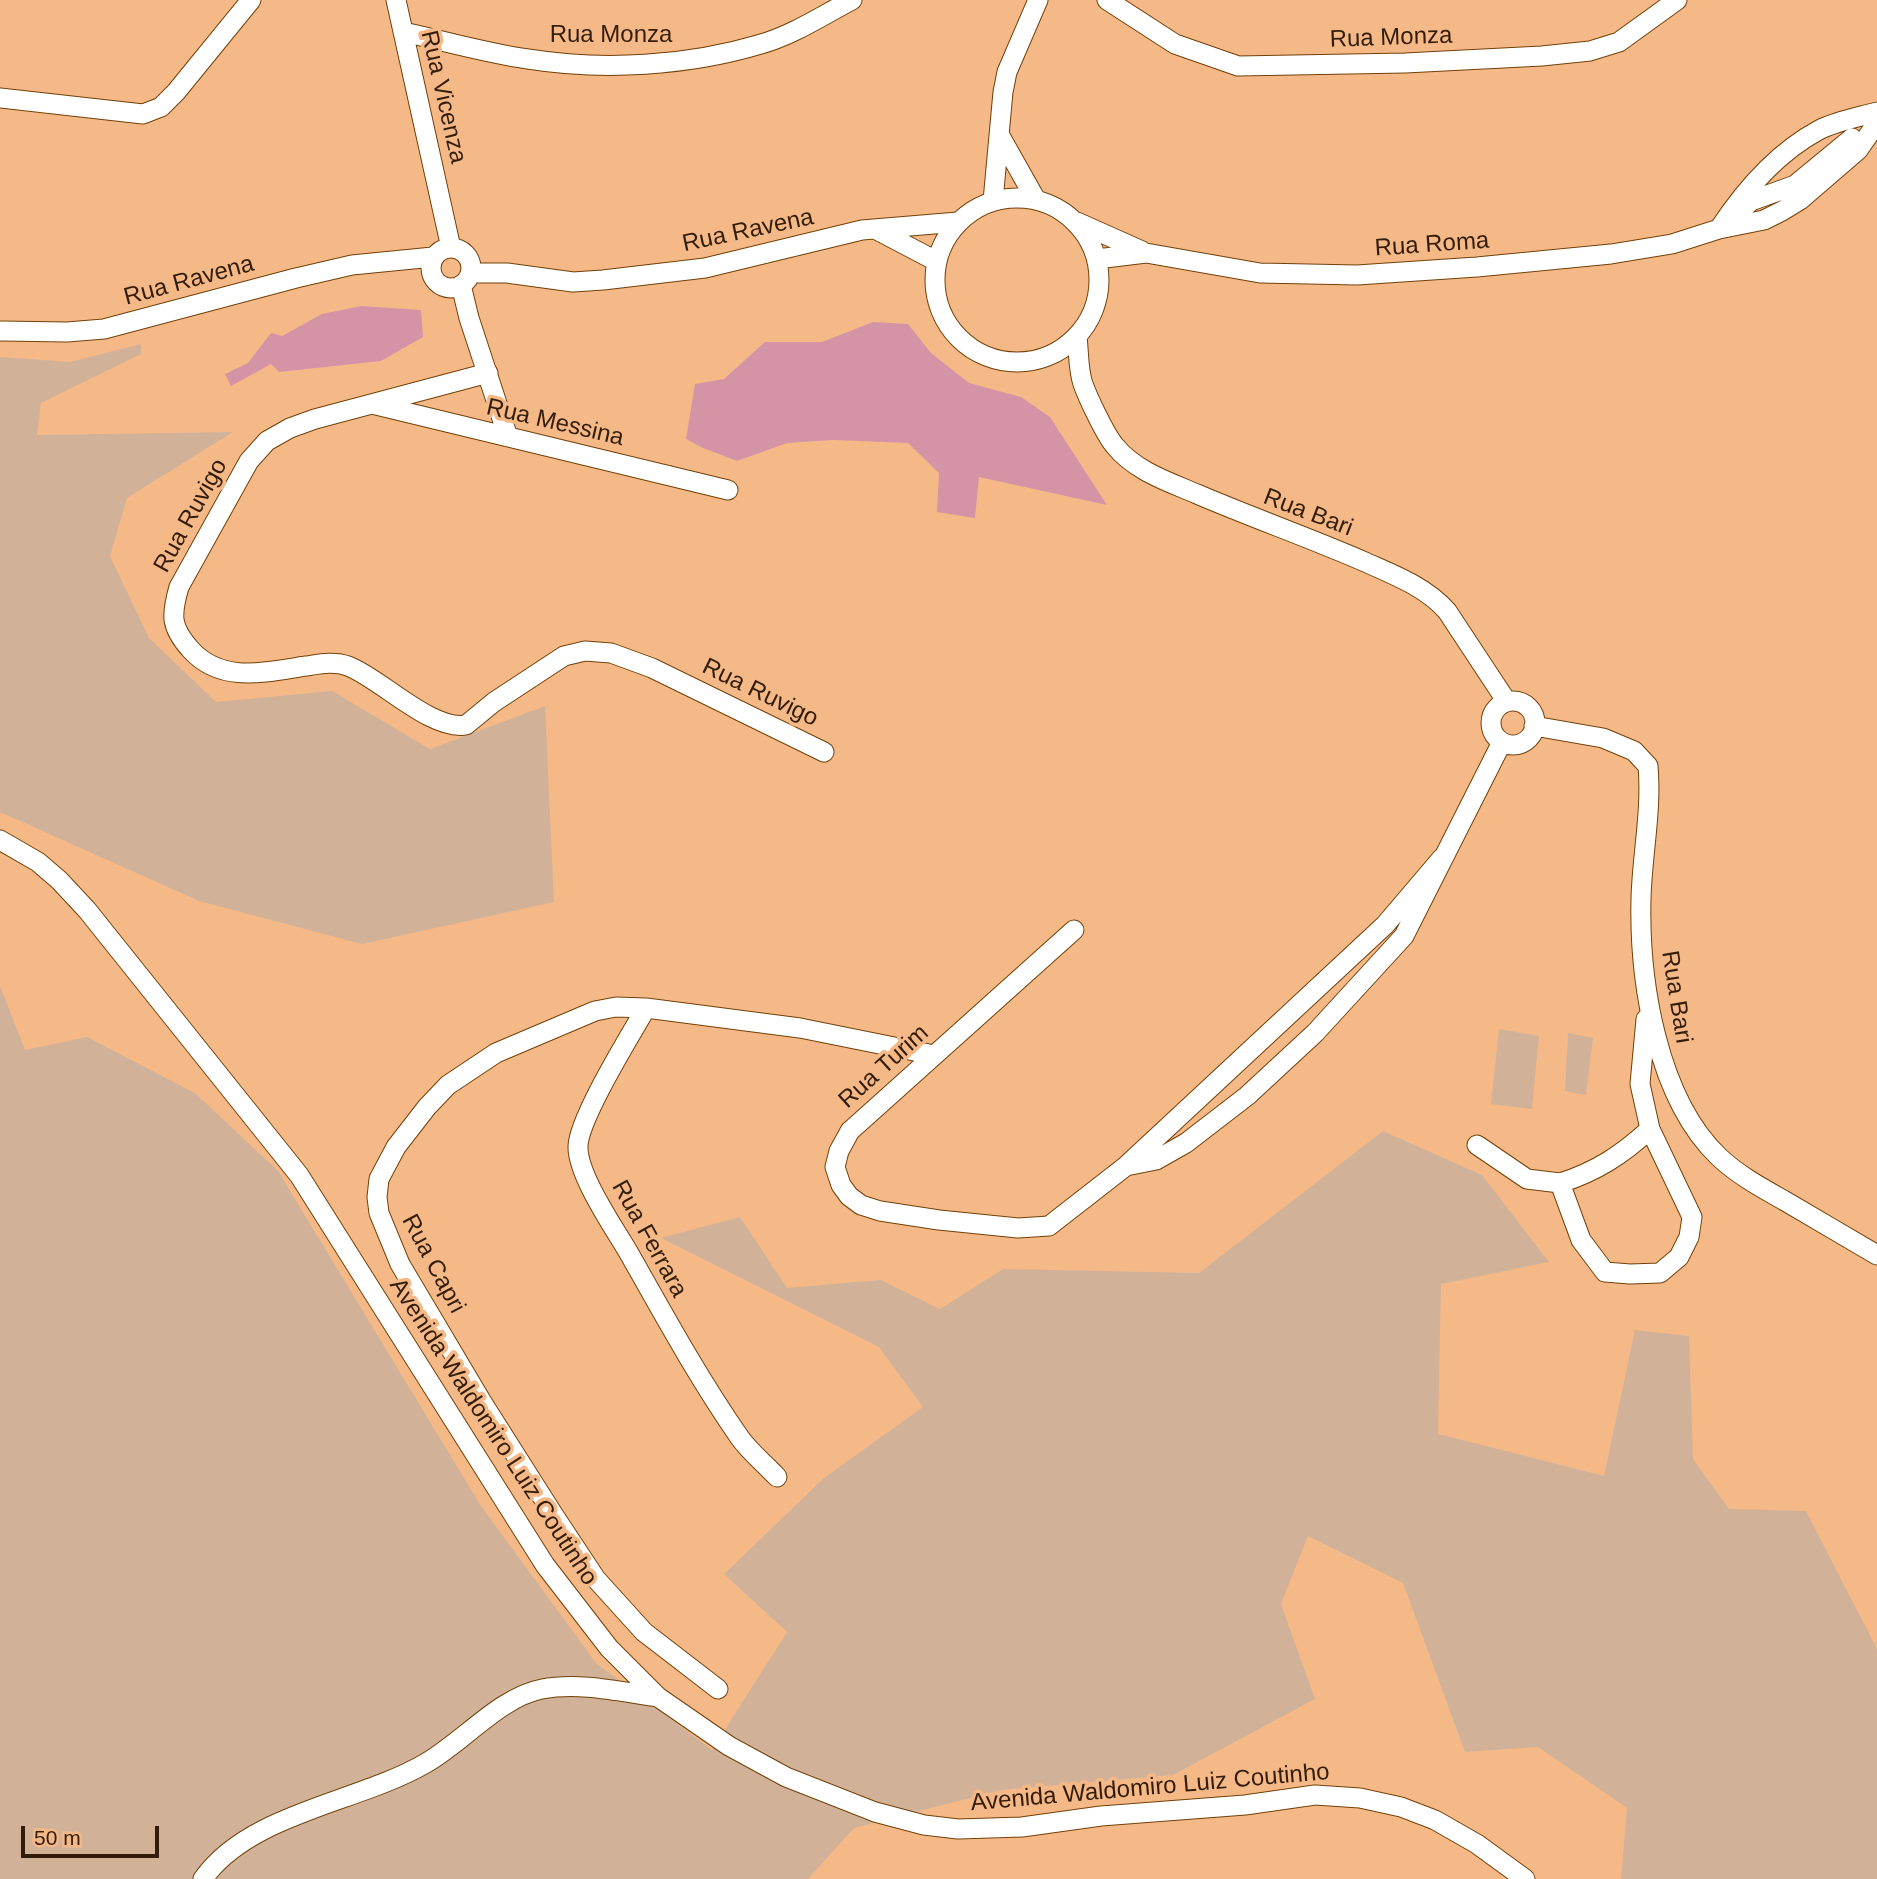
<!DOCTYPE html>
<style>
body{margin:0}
#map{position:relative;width:1877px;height:1879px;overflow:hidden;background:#f5b988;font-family:Arial,sans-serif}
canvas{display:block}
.scale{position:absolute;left:21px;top:1826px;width:138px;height:32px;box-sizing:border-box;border:4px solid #331d09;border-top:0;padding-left:9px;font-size:21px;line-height:24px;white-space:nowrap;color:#331d09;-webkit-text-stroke:5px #f5b988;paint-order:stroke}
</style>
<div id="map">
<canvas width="1877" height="1879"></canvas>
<div class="scale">50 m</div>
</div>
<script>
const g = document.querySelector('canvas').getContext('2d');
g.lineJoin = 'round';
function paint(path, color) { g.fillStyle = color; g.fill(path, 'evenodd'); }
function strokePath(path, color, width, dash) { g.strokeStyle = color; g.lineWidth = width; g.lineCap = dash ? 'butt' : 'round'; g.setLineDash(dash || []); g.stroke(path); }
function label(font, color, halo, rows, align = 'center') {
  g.font = font + ' Arial,sans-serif'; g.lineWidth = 7; g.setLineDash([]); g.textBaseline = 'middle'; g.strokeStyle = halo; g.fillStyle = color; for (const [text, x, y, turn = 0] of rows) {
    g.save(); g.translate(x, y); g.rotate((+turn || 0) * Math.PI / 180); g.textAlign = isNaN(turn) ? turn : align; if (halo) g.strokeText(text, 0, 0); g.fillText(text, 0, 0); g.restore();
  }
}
paint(new Path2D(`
 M141,344V354L41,403L37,435L233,432L127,498L110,556L149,638L216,702L332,691L430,749L545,706L554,902L362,944L199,901L0,812V357L70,362Z
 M0,986L25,1050L87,1037L195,1093L278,1171L481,1506L596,1663L712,1750L787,1632L724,1574L824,1478L923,1407L879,1347L661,1238L740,1217L787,1288L881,1280L940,1309L1003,1269L1199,1273L1383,1131L1482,1175L1549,1262L1441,1284L1438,1434L1604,1476L1635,1330L1689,1336L1693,1459L1729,1509L1806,1511L1877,1649V1879H1621L1627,1808L1538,1747L1465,1752L1403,1583L1308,1536L1281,1604L1315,1699L1173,1775L1001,1790L854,1828L808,1879H0Z
 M1499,1029L1539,1036L1532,1109L1491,1104Z
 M1568,1033L1593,1038L1586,1095L1565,1091Z`), '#d1b299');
paint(new Path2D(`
 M361,306L421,310L423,337L381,361L279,372L271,364L231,386L225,374L248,363L271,333L282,336L322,314Z
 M873,322L908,324L931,353L969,383L1021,397L1050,417L1107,505L979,477L975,518L937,512L939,473L908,443L833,440L787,443L737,461L703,448L686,439L695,384L724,379L765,342H822Z`), '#d594a6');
const minor = new Path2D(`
 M396,0L451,248
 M1107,0L1175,44L1238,66L1405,63L1542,56L1590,51L1619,42L1677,0
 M403,32C445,41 486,53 528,59C603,71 688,66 761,44C793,35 823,15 852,0
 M0,98L143,114L161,107L176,92L251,0
 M1000,136L1036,200
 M935 280a82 82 0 1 1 164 0a82 82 0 1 1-164 0Z
 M993,201L1003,92L1007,72L1038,0
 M1738,213L1751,201L1795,185L1852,138
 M1077,222L1142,251
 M875,229L936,261
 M1719,229C1744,191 1778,152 1819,130C1836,121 1859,117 1877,112
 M431 268a20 20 0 1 1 40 0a20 20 0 1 1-40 0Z
 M1097,259L1146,253L1260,273L1357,275L1477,267L1611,254L1672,244L1719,229L1764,220L1782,211L1800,200L1858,150L1877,123
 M470,273H507L573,282L603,280L705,268L862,230L958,222
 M461,285L469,318L508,437
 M0,331L67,332L104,329L296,278L352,265L433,257
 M1077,337C1079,352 1078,370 1083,384C1088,398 1106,436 1115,446C1135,471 1169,482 1197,494C1253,518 1310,538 1365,562C1394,575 1426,587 1447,611L1507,702
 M488,373L315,419L290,428L267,441L249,461L179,587C171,615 170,627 191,650C222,684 266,672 306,666C320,664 334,661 348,666C380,678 431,731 466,725L494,702L564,656L585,651L611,653L652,668L824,752
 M372,404L728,490
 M1491 723a22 22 0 1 1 44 0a22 22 0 1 1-44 0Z
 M1534,726L1603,738L1634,751L1648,766C1652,811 1642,855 1641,899C1639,981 1657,1098 1719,1157C1738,1175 1762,1188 1785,1201C1816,1219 1846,1237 1877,1255
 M0,840L38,862L59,880L87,910L299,1175L545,1565L609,1648L658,1697L729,1746L786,1777L875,1812L924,1825L958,1829L1022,1827L1101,1816L1245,1805L1315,1795L1360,1798L1401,1807L1435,1820L1477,1844L1525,1879
 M1074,930L850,1131L839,1151L835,1167L841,1185L849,1196L861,1205L880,1211L939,1220L1018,1228L1049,1226L1126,1166L1385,925L1442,858
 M646,1008C630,1036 579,1118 578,1146C577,1175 615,1229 630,1255C665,1317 699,1379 740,1438C750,1452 765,1464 777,1477
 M1646,1019L1640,1084L1650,1129L1692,1217L1689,1237L1679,1257L1660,1273L1630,1274L1605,1272L1581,1240L1560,1183C1596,1172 1623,1154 1650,1129
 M1477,1145L1527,1179L1560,1183
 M1126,1166L1156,1160L1186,1143L1247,1096L1315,1033L1404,936L1502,742
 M718,1689L644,1632L596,1579L553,1514L482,1402L400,1264L379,1213L377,1197L379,1179L396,1147L427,1107L448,1085L496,1053L595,1011L616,1007L646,1008L800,1028L934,1055
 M203,1879C249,1813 360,1802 426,1763C463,1742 500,1697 542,1689C580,1682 621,1692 658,1697`);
strokePath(minor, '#724007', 21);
strokePath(minor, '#fff', 19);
label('24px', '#331d09', '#f5b988', [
 ["Rua Monza",611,35],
 ["Rua Monza",1391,38,-2],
 ["Rua Vicenza",443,97,77],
 ["Rua Ravena",748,231,-12],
 ["Rua Roma",1432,245,-4],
 ["Rua Ravena",189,281,-15],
 ["Rua Messina",555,423,13],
 ["Rua Bari",1308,513,21],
 ["Rua Ruvigo",191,516,-61],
 ["Rua Ruvigo",760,693,26],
 ["Rua Bari",1676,997,81],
 ["Rua Turim",884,1067,-42],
 ["Rua Ferrara",649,1239,61],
 ["Rua Capri",433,1264,62],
 ["Avenida Waldomiro Luiz Coutinho",493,1432,57],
 ["Avenida Waldomiro Luiz Coutinho",1150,1788,-5]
]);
</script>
